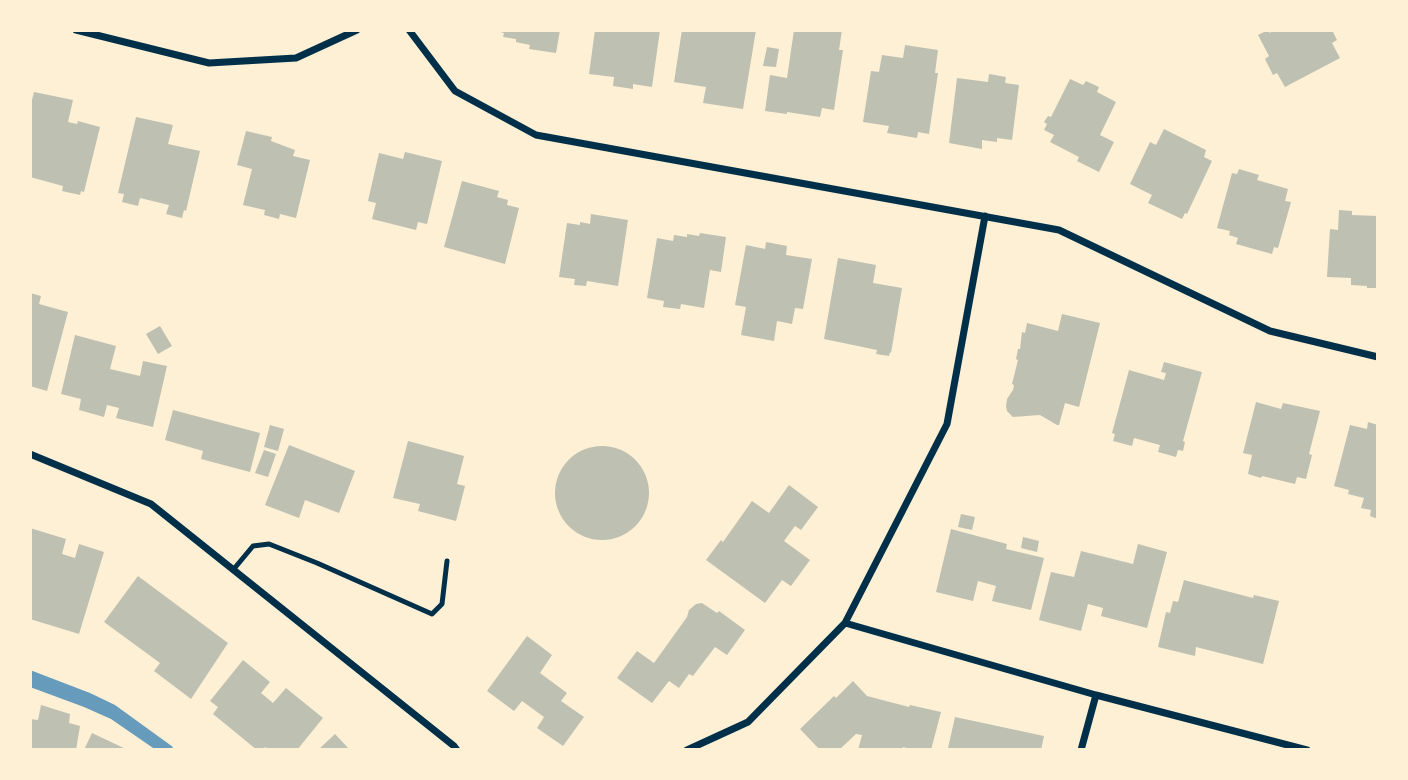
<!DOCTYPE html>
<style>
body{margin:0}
#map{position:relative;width:1408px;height:780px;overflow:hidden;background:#fdf0d5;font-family:"Work Sans",sans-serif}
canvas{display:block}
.frame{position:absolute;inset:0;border:32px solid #fdf0d5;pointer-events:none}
</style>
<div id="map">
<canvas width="1408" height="780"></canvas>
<div class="frame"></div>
</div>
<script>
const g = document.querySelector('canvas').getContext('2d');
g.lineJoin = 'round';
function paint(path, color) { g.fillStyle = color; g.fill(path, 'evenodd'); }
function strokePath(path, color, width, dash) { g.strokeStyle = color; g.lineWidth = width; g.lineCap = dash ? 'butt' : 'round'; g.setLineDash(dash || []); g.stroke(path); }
paint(new Path2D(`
 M30,670L90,693L115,705L173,747L170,750H156L111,719L84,707L30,687Z`), '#669bbc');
paint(new Path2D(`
 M496,30H560L556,53L529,49L530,45L516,42V39L503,37L504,33L496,31Z
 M595,30H660L652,87L633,84V89L613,86L614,77L589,74Z
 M682,30H756L743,109L703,103L706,87L674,82Z
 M794,30L817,31V30H842L839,50H843L834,110L822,108L820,117L787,112V114L765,111L770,75L787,78Z
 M1268,30L1270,33L1273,30H1332L1337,40L1332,43L1340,58L1285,87L1277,73L1273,75L1265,59L1269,56L1258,35Z
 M905,45L938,50L935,73H938L929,134L918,132L917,138L887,133L889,126L863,122L871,71L879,72L882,55L903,58Z
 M767,47L779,49L776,67L763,66Z
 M989,74L1006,77L1005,83L1019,85L1012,140L997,138V142L982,140V149L949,143L957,78L988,82Z
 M1070,79L1083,85L1086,81L1099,87L1097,92L1116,102L1100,135L1114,142L1099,172L1077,161L1079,157L1050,142L1054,135L1044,130L1047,124L1044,122L1048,116L1051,117Z
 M34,92L73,100L68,122L77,124L78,121L100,127L84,192L81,191L80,195L62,191L63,186L30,177V108Z
 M136,117L173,125L168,144L200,151L186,211L184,210L182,218L166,214L169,205L140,198L138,206L122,202L124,194L118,193Z
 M1164,129L1206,150L1204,157L1212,161L1187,214L1185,213L1182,219L1148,203L1152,195L1130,184L1150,142L1156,145Z
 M246,131L272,137L271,141L295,150L293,156L310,160L296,218L280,214L279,219L264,215L265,210L243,205L252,169L237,165Z
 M405,152L442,161L427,224L418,222L416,230L372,219L376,203L368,201L379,153L403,159Z
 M1239,169L1259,175L1257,180L1288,189L1285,201L1291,202L1278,248L1274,247L1272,254L1236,244L1238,238L1229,235L1230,231L1217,228L1232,173L1237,174Z
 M462,181L499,191L497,197L508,200L507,205L519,208L505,264L444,247Z
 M1339,210L1352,211V215L1378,216V288H1367V286L1351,285V278L1327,277L1330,229L1338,230Z
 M591,214L628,220L618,286L587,281L586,286L574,285L575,279L559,277L567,223L580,225V222L590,224Z
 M700,233L726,237L721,272L710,270L704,308L681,304L680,309L663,307L664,301L647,298L657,238L673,241L674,235L687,237V234L699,236Z
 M766,242L787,246L786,255L812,259L803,309L795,308L792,324L777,321L774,341L741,335L746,307L735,305L746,245L765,249Z
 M838,258L876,265L873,283L902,288L891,353L890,352L889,356L876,354L877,350L824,339Z
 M30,293L41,296L39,304L68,312L47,391L30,386Z
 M1062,314L1100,323L1079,407L1065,403L1059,425H1057L1040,415L1013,417L1007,411L1006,406L1007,399L1013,390L1014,385L1012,384L1018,360L1016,359L1018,349H1020L1022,332L1025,333L1027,323L1058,331Z
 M160,326L172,346L158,354L146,334Z
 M75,335L116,346L110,369L140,376L143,361L167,366L153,427L116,418L119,408L107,405L104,417L79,410L81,399L61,394Z
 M1164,362L1202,372L1183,441L1185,442L1183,451L1178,450L1176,457L1158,452L1160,445L1134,438L1132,446L1113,441L1115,434L1112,433L1129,370L1164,380L1166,373L1161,372Z
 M1256,402L1281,409L1283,403L1320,411L1309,454L1312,455L1306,479L1297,477L1295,484L1262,476L1261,478L1248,474L1252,455L1243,453Z
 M173,410L260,433L250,472L201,459L203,451L165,440Z
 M1368,422L1378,425V519L1370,516L1371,510L1361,508L1364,498L1348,494L1349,490L1334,486L1350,425L1367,429Z
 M270,425L284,429L278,451L264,447Z
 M408,441L464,456L457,484L465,486L456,521L418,511L420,504L393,498Z
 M289,445L355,471L339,513L305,500L299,518L265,505Z
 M555 493a47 47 0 1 1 94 0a47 47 0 1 1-94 0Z
 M264,450L276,454L268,477L255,473Z
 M789,485L818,507L801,530L795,526L784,541L810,560L791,586L782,580L765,603L706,560L721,540L723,542L752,501L769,513Z
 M961,514L975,517L972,530L958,527Z
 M30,528L66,539L62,554L75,558L79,544L104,552L79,634L30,619Z
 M951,529L1007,544L1006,549L1044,558L1031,610L992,601L996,586L978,581L973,601L936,592Z
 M1023,537L1039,541L1037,552L1021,548Z
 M1138,544L1167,552L1147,628L1101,616L1103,608L1088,604L1081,631L1039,620L1051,572L1074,577L1081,551L1133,564Z
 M138,576L228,643L191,699L154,671L160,663L104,622Z
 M1184,580L1253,598L1254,595L1279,601L1263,664L1196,647L1195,656L1158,647L1166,612L1170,613L1173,601L1178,602Z
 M702,603L717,613L719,611L745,630L727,655L715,647L693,676L689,674L679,688L669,681L652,703L617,678L637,651L654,663L687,617L689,610L696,604Z
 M527,636L552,655L540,673L567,693L561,701L584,717L563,746L537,728L544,717L522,701L514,711L487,691Z
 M243,660L270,682L261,693L273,703L286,688L323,718L297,750H270L265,747L263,750H257L213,714L218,707L210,701Z
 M853,681L867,696L909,707L910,705L941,712L931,750H914L903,747L902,750H858L862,735L856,734L839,750H820L800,729L834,696L836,698Z
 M41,705L70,714L69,723L80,726L76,750H30V719L38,720Z
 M955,717L1044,736L1041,750H956L948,748Z
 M92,733L128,750H84Z
 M335,734L350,750H318Z`), '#bec0b2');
strokePath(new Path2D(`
 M233,570L253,546L269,544L317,563L432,614L442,604L447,561`), '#003049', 5);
strokePath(new Path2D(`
 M76,30L209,63L296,58L357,30
 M409,30L455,91L536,135L1059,230L1270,331L1378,357
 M30,454L151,504L454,746L457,750
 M845,623L1096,695L1307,750
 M687,750L748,722L845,623L947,424L985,216
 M1081,750L1096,695`), '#003049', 7);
</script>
